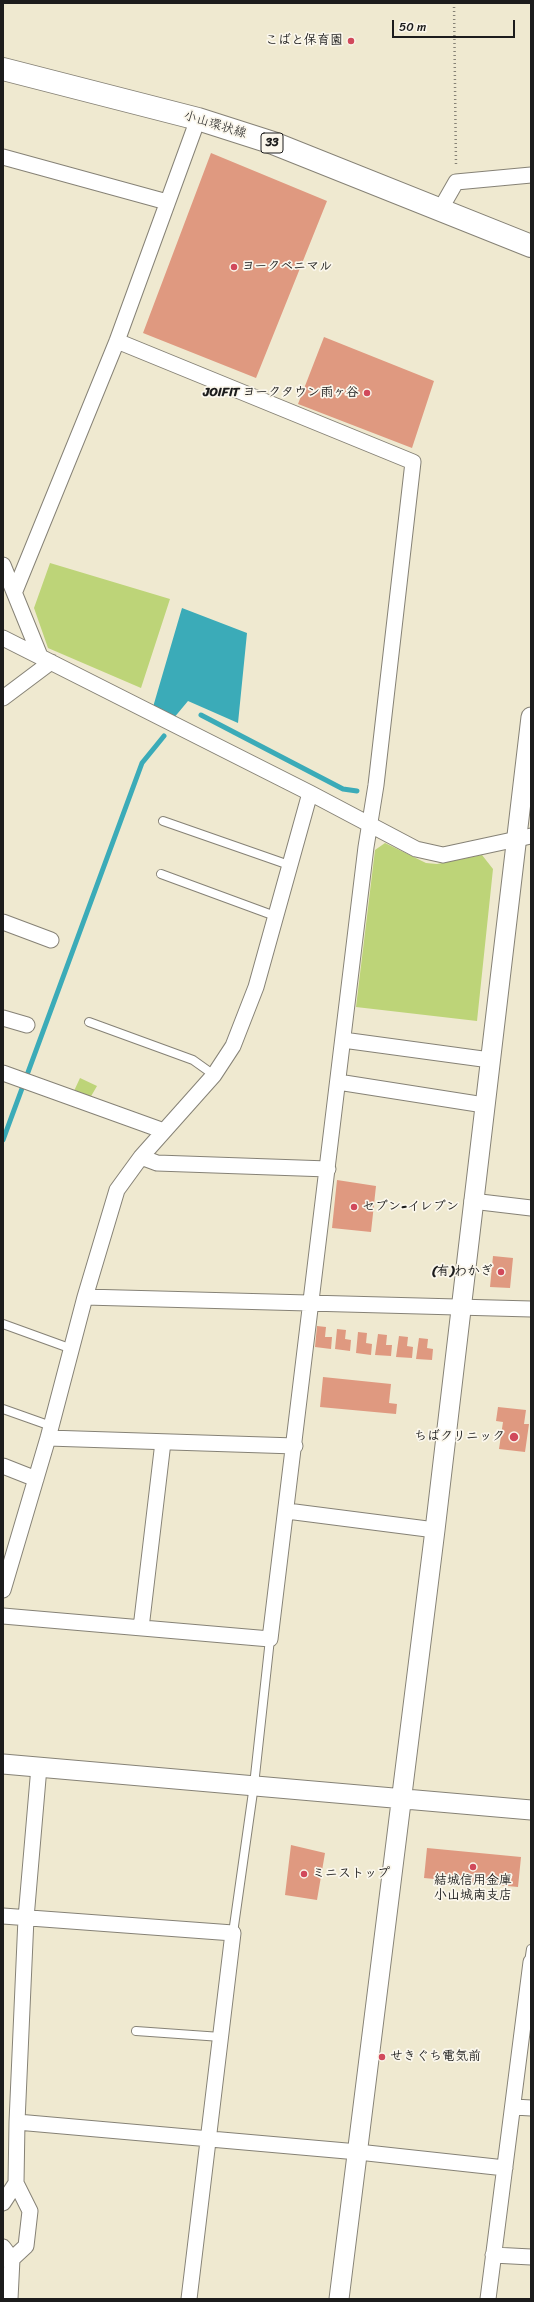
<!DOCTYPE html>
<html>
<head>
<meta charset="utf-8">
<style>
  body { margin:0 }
  #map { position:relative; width:534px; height:2302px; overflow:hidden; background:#efe9d0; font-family:Sriracha,sans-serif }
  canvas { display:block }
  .frame { position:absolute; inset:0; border:4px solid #1c1c1c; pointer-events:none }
  .scale { position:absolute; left:392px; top:20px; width:123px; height:18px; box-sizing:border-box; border:2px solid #1c1c1c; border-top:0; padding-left:5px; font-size:12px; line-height:14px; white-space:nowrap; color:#1c1c1c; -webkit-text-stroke:3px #fbf7ec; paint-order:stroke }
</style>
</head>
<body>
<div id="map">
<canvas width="534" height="2302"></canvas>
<div class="frame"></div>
<div class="scale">50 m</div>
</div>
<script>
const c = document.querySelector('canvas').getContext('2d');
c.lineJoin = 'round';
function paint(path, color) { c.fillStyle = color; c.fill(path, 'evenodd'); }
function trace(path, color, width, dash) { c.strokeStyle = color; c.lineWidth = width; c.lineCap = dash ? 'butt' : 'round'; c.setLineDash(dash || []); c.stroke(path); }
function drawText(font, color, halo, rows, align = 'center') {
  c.font = font + ' Sriracha,"Klee One",sans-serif'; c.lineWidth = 3.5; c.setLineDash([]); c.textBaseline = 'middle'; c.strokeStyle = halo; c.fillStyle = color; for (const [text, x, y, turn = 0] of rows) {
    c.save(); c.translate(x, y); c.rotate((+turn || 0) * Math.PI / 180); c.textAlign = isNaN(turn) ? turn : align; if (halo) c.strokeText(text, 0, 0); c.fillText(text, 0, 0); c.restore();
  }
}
paint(new Path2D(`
  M50,563L170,599L141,688L48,648L34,608Z
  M385,843L426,863L437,864L482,855L493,869L477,1021L356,1007L375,850Z
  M80,1078L97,1086L90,1098L74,1091Z`), '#bdd478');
paint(new Path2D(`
  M182,608L247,633L238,723L188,701L173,719L153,707Z`), '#3babb8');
trace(new Path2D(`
  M201,715L343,789L357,791
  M3,1140L142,763L164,736`), '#3babb8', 5);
paint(new Path2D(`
  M211,153L327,201L256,378L143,333Z
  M324,337L434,381L412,448L298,404Z
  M337,1180L376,1186L371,1232L332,1228Z
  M493,1256L513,1258L510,1288L490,1287Z
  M317,1326L326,1327L325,1337H332L331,1349L315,1347Z
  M337,1329L346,1330L345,1339L351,1340L350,1351L335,1349Z
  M358,1332L367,1333L366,1343L372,1344L371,1355L356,1353Z
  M378,1334L387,1335L386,1345H392L391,1356L375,1355Z
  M399,1336L408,1337L407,1346L413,1347L412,1358L396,1357Z
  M419,1338L428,1339L427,1348L433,1349L432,1360L416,1359Z
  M323,1377L391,1384L389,1403L397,1404L396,1414L320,1407Z
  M498,1407L526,1410L524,1424H529L525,1452L499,1449L503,1422L496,1421Z
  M291,1845L325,1853L317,1900L285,1895Z
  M427,1848L521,1857L518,1887L424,1878Z`), '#df9980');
const service = new Path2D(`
  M163,821L289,865
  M161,874L275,916
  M89,1022L193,1060L214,1075
  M3,1324L72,1349
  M3,1409L51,1426
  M233,1933L254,1785L270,1639
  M529,1962L531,1949
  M136,2031L221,2037`);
const minor = new Path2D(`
  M3,157L167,202
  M440,210L456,182L531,175
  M3,565L40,656
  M15,591L117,341L198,119
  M3,638L310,793L416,849L443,855L531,836
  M3,698L51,662
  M3,922L51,940
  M3,1018L27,1025
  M343,1040L490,1060
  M3,1073L164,1131
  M338,1082L484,1105
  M141,1157L157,1163L328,1169
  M472,1201L531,1208
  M85,1297L531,1309
  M48,1438L295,1446
  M3,1466L36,1479
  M287,1511L435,1530
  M3,1590L48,1438L85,1297L117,1190L141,1157L214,1075L233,1046L256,987L310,793
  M3,1616L270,1639L366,847L376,785L413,462L117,341
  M141,1628L163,1442
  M3,1916L233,1933L189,2299
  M514,2107L531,2108
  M17,2122L358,2152L505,2168
  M3,2203L16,2183
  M3,2247L12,2259L10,2299
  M493,2255L531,2257
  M3,2259H12L26,2246L30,2211L16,2183L17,2122L26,1918L39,1767
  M488,2299L531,1962`);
const tertiary = new Path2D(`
  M3,1764L531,1810
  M339,2299L435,1530L531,717`);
const primary = new Path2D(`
  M3,69L198,119L273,143L531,246`);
trace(service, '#868276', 10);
trace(minor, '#868276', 17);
trace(tertiary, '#868276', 21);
trace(primary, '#868276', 24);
trace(new Path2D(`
  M454,3L456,166`), '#868276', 2.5, [1, 3]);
trace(service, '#fff', 8);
trace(minor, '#fff', 15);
trace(tertiary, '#fff', 19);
trace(primary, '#fff', 22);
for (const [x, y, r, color] of [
  [351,41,4,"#d1495b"],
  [234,267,4,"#d1495b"],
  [367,393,4,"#d1495b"],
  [354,1207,4,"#d1495b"],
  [501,1272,4,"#d1495b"],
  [514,1437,5,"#d1495b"],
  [473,1867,4,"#d1495b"],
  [304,1874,4,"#d1495b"],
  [382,2057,4,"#d1495b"]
]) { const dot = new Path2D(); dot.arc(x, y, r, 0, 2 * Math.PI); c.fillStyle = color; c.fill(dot); trace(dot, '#fbf7ec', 1.5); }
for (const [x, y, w] of [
  [272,143,22]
]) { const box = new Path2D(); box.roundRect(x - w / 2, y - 10, w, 20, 3); c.fillStyle = '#fbf7ec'; c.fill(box); trace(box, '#1c1c1c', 1); }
drawText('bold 12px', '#1c1c1c', null, [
  ["33",272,143]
]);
drawText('bold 13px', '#1c1c1c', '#fbf7ec', [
  ["こばと保育園",343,41],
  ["ヨークベニマル",242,267,"left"],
  ["JOIFIT ヨークタウン雨ヶ谷",359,393],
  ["セブン-イレブン",362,1207,"left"],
  ["(有)わかぎ",493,1272],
  ["ちばクリニック",505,1437],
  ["ミニストップ",312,1874,"left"],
  ["結城信用金庫",473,1881,"center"],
  ["小山城南支店",473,1896,"center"],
  ["せきぐち電気前",390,2057,"left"]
], 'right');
drawText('13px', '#1c1c1c', '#fbf7ec', [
  ["小山環状線",215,125,17]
]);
</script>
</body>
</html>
